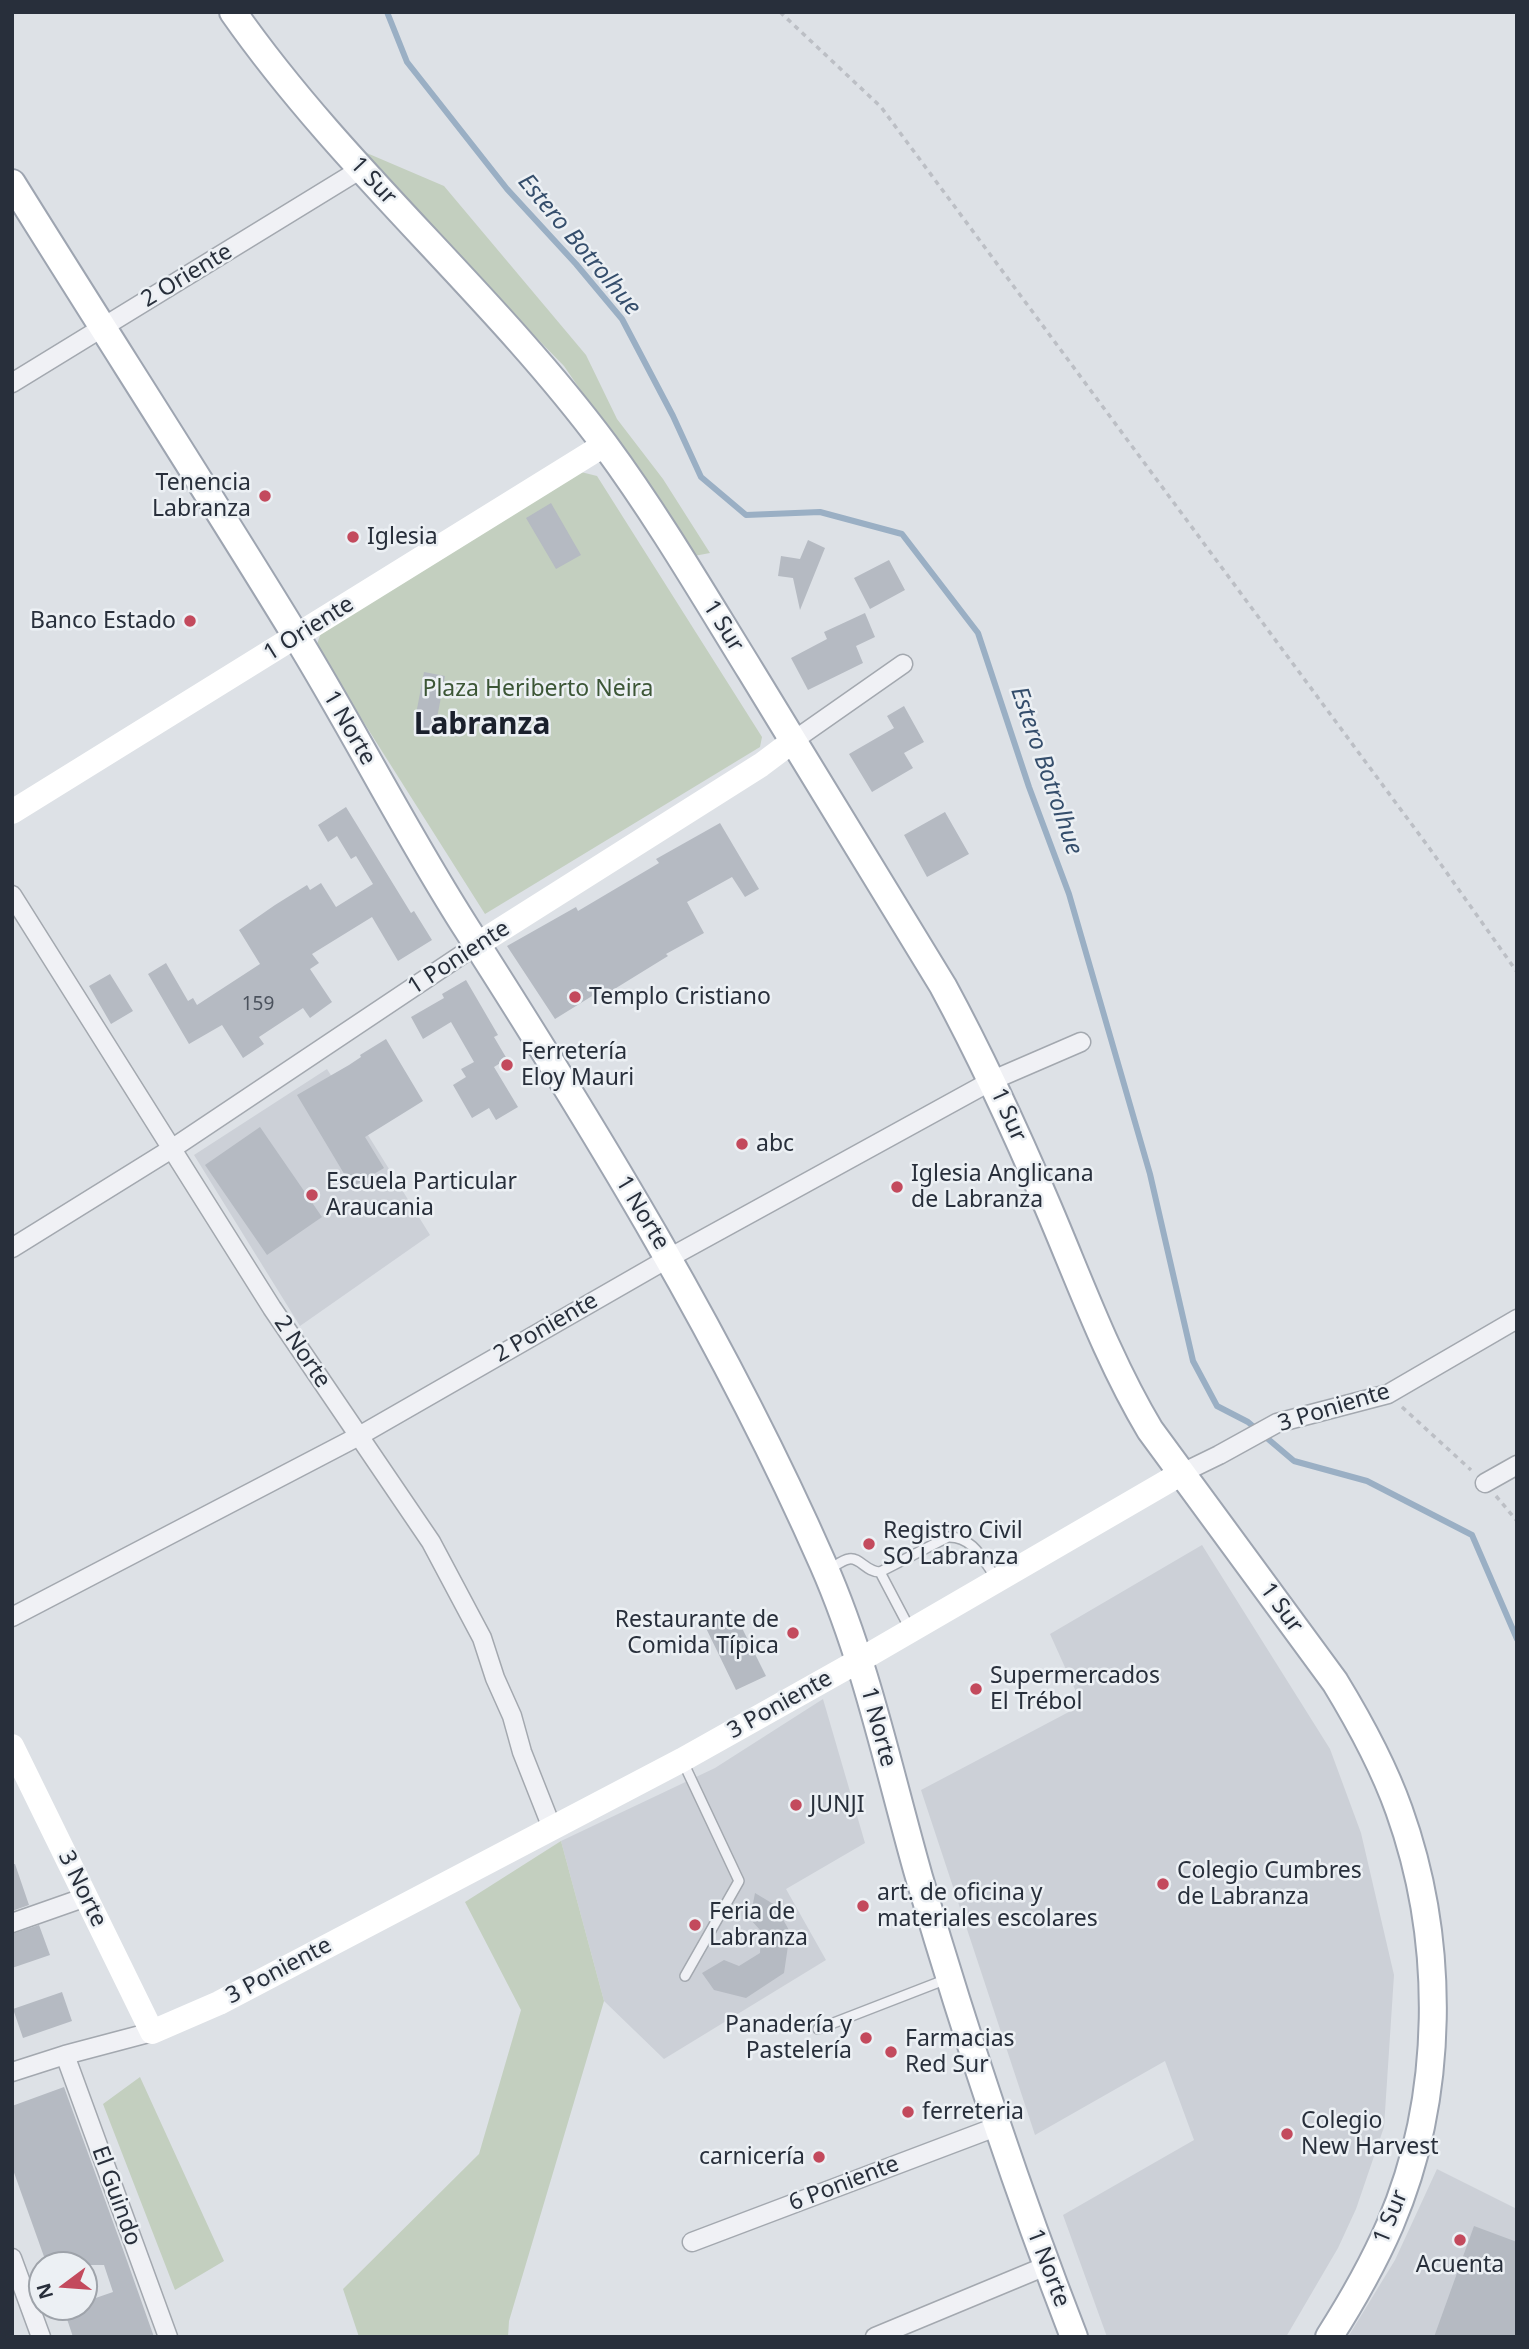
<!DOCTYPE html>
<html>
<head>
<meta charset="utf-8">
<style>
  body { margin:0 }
  #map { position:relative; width:1529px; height:2349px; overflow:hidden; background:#dde1e6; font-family:"Noto Sans",sans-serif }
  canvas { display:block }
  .frame { position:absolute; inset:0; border:14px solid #282f3b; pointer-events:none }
  .north { position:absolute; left:28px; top:2251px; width:70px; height:70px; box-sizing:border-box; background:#ecf0f4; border:2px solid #9ea3aa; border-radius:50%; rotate:254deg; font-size:19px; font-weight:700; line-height:28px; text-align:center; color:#282f3b }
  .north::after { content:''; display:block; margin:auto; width:24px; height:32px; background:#c34a5d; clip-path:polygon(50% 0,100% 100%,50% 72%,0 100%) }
</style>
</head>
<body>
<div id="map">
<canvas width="1529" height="2349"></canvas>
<div class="frame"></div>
<div class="north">N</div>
</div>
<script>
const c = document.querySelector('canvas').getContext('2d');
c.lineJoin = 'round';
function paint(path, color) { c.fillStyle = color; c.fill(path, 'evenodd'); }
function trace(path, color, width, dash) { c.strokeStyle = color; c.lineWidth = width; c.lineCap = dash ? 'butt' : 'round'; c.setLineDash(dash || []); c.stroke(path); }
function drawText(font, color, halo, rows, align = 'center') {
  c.font = font + ' "Noto Sans",sans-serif'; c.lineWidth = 5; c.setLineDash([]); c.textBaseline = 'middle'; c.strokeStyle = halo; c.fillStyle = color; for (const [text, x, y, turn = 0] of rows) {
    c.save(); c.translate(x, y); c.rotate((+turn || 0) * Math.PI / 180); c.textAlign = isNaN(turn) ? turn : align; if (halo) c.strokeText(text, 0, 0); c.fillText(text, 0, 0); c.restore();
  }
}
paint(new Path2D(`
  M327,1069L430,1235L300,1326L194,1155Z
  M1202,1545L1330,1749L1361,1833L1394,1975L1384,2127L1356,2209L1338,2248L1286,2337H1107L1063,2215L1194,2140L1165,2061L1035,2135L921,1790L1082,1705L1050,1634Z
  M823,1699L865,1843L786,1889L826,1960L664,2059L604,2001L561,1841L715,1768Z
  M1437,2169L1517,2209V2337H1348L1395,2260Z`), '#ccd0d7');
paint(new Path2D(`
  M348,145L444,186L586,355L617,419L663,479L710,553L694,556L564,366Z
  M581,472L597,476L762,737L760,747L485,914L316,647L322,630Z
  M561,1841L604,2001L509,2321L508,2337H359L343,2289L479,2154L521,2010L465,1902Z
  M140,2077L224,2261L175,2290L103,2104Z`), '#c3cfbf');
trace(new Path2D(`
  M387,12L407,62L507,189L576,264L622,319L673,416L701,477L746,515L820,512L902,534L978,633L1029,787L1069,894L1150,1174L1193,1361L1217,1406L1248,1422L1294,1461L1367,1481L1472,1535L1517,1639`), '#9aafc4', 6);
paint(new Path2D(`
  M551,503L581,555L556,569L526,518Z
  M808,540L825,548L800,610L793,578L778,576L781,556L800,559Z
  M889,560L905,590L870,609L854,578Z
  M865,613L875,637L856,646L863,663L808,690L791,658L827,639L824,632Z
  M424,672L445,676L434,734L413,730Z
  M904,706L924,742L904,753L913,768L872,792L849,754L894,728L887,716Z
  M346,807L411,913L414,911L432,940L398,961L372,917L312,954L319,963L310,969L332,1002L310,1018L303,1008L259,1037L264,1044L243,1058L222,1025L189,1044L148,974L166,963L188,1001L193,998L197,1005L260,964L239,930L275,905L307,885L310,890L321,883L336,907L373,884L356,856L351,859L337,836L328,842L318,825Z
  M945,812L969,854L927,877L904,835Z
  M720,823L759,889L745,897L732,877L687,902L704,933L666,954L668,956L608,993L605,988L555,1019L507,946L576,907L578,911L659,863L656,859Z
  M110,974L133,1011L111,1024L89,986Z
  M466,980L498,1035L494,1037L507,1059L494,1067L518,1107L496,1120L489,1108L472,1118L453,1085L466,1077L461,1069L474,1062L451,1022L423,1039L411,1017L444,998L442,994Z
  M386,1039L423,1101L365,1137L384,1168L352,1187L297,1095L349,1065L361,1057L360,1055Z
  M260,1127L322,1217L267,1255L205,1165Z
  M733,1610L766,1676L736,1690L704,1624Z
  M12,1864H15L29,1905L12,1911Z
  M755,1893L775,1905L790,1932L784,1973L746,1998L714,1990L702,1973L724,1960L739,1966L760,1953L761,1931L750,1919Z
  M39,1925L50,1955L12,1968V1934Z
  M62,1992L72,2021L23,2038L13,2009Z
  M64,2087L125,2255L154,2337H73L64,2310L84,2307V2302L113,2292L104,2265H47L12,2167V2106Z
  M1474,2226L1517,2242V2337H1434Z`), '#b5bac2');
const lane = new Path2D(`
  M828,1570C834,1567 842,1560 849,1559C860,1557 866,1572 880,1572L948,1537C973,1536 983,1560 996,1578
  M880,1572L910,1629
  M683,1762L739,1881L685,1976
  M818,2029L947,1979`);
const street = new Path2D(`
  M12,383L361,169
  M793,741L903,664
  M12,895L272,1308L431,1542L482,1638L495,1678L512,1716L522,1752L552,1828
  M12,1248L173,1148L478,944
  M1182,1473L1219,1455L1277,1423L1388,1394L1517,1319
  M1485,1483L1517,1465
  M12,1617L359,1436L669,1258L993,1080L1081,1042
  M12,1923L86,1897
  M65,2055L168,2337
  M12,2072L65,2055L152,2032
  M692,2242L996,2127
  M12,2258L41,2337
  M875,2337L1046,2266`);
const primary = new Path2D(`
  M233,12C343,169 491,292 605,445C658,517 703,594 750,670C814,775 879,880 943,986C982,1058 1016,1132 1048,1207C1080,1282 1108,1360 1150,1430L1335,1682C1360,1723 1383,1765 1399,1810C1446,1941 1445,2097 1390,2225C1373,2264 1352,2301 1329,2337
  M12,183C106,334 203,484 296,636C355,732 406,834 467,929C598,1134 725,1341 823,1564C867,1664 889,1772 919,1877C965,2033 1015,2185 1074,2337`);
trace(lane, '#a3a8af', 12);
trace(street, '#a3a8af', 21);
trace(primary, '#9ea5b1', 30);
trace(new Path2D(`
  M780,12L881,107L1430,849L1517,972
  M1402,1407L1471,1470
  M1496,1496L1517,1521`), '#bcbfc5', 3.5, [5, 5]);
trace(lane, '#f0f1f5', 9);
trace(street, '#f0f1f5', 18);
trace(new Path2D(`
  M12,812L604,445
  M478,944L761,765L793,741
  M12,1746L152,2032L219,2003L682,1760L860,1660L1182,1473`), '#fff', 24);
trace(primary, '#fff', 26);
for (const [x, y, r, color] of [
  [265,496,7,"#c34a5d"],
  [353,537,7,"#c34a5d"],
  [190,621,7,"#c34a5d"],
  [575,997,7,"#c34a5d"],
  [507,1065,7,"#c34a5d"],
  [742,1144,7,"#c34a5d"],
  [897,1187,7,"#c34a5d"],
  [312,1195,7,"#c34a5d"],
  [869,1544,7,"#c34a5d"],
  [793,1633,7,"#c34a5d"],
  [976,1689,7,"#c34a5d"],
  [796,1805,7,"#c34a5d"],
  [1163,1884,7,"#c34a5d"],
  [863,1906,7,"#c34a5d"],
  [695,1925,7,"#c34a5d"],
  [866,2038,7,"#c34a5d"],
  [891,2052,7,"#c34a5d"],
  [908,2112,7,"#c34a5d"],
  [1287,2134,7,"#c34a5d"],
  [819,2157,7,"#c34a5d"],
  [1460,2240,7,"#c34a5d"]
]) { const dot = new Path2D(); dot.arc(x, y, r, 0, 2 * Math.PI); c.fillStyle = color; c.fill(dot); trace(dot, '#ecf0f4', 2.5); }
drawText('19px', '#4b525d', null, [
  ["159",258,1005]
]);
drawText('23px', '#282f3b', '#ecf0f4', [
  ["1 Sur",373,181,47],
  ["2 Oriente",187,276,-31],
  ["1 Sur",723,626,58],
  ["1 Oriente",309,629,-32],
  ["1 Norte",349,728,60],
  ["1 Poniente",459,958,-33],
  ["1 Sur",1008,1115,66],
  ["1 Norte",642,1213,59],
  ["2 Poniente",546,1328,-30],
  ["2 Norte",302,1352,56],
  ["3 Poniente",1334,1408,-17],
  ["1 Sur",1281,1608,54],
  ["3 Poniente",780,1705,-29],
  ["1 Norte",878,1727,75],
  ["3 Norte",82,1889,64],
  ["3 Poniente",279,1971,-28],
  ["6 Poniente",844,2184,-21],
  ["El Guindo",116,2196,70],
  ["1 Sur",1391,2217,-68],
  ["1 Norte",1048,2268,69]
]);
drawText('23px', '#282f3b', '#ecf0f4', [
  ["Tenencia",251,483,"right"],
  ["Labranza",251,509,"right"],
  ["Iglesia",367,537],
  ["Banco Estado",176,621,"right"],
  ["Templo Cristiano",589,997],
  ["Ferretería",521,1052],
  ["Eloy Mauri",521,1078],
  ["abc",756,1144],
  ["Iglesia Anglicana",911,1174],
  ["de Labranza",911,1200],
  ["Escuela Particular",326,1182],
  ["Araucania",326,1208],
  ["Registro Civil",883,1531],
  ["SO Labranza",883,1557],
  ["Restaurante de",779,1620,"right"],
  ["Comida Típica",779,1646,"right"],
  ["Supermercados",990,1676],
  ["El Trébol",990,1702],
  ["JUNJI",810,1805],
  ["Colegio Cumbres",1177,1871],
  ["de Labranza",1177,1897],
  ["art. de oficina y",877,1893],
  ["materiales escolares",877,1919],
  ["Feria de",709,1912],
  ["Labranza",709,1938],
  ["Panadería y",852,2025,"right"],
  ["Pastelería",852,2051,"right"],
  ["Farmacias",905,2039],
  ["Red Sur",905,2065],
  ["ferreteria",922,2112],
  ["Colegio",1301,2121],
  ["New Harvest",1301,2147],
  ["carnicería",805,2157,"right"],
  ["Acuenta",1460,2265,"center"]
], 'left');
drawText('23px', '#3c5636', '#ecf0f4', [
  ["Plaza Heriberto Neira",538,689]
]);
drawText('italic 24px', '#354e6c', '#ecf0f4', [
  ["Estero Botrolhue",579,245,50],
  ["Estero Botrolhue",1046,771,71]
]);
drawText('bold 30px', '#1a202c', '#ecf0f4', [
  ["Labranza",482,725]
]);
</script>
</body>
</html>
